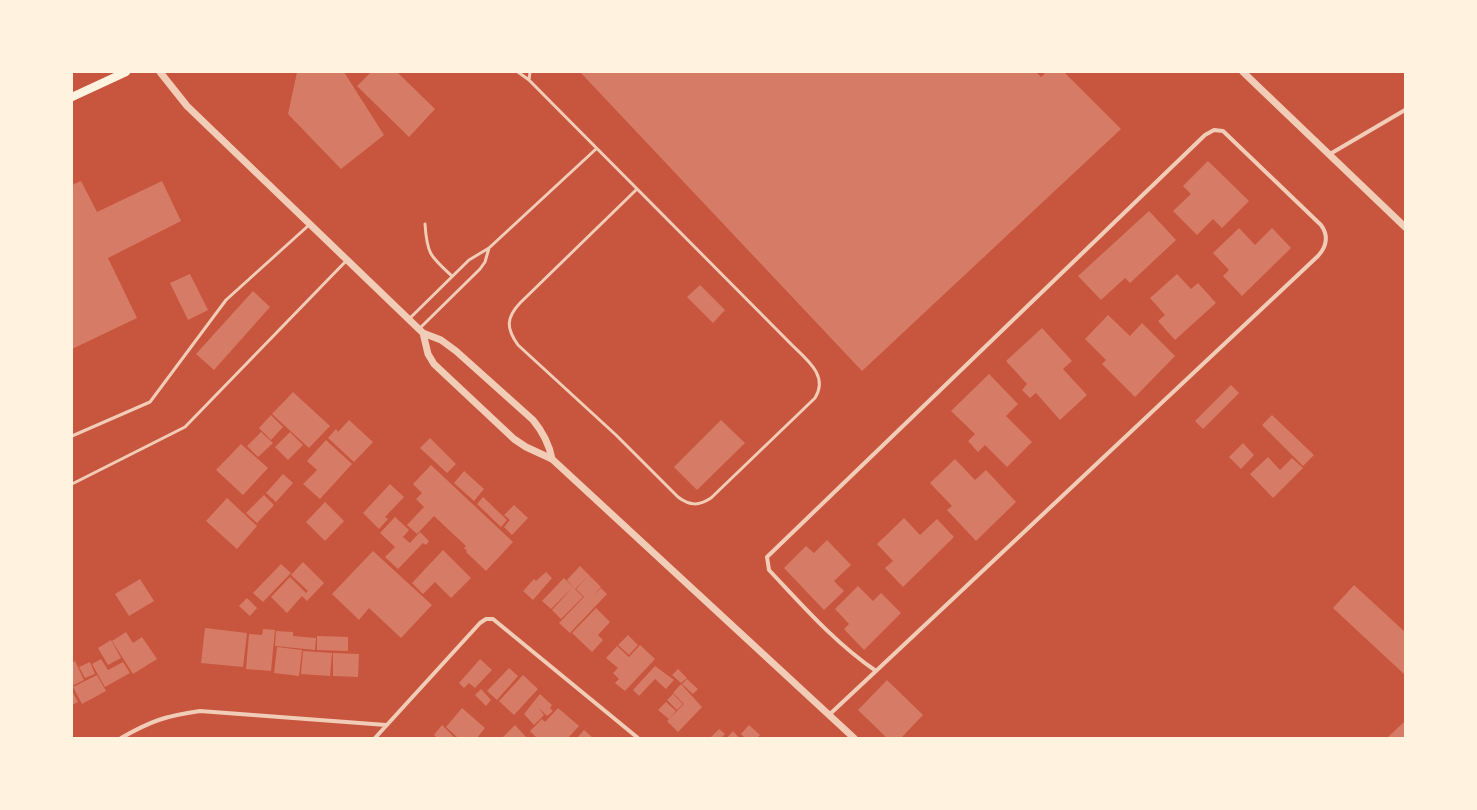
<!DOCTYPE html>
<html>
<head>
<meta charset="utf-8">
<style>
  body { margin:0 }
  #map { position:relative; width:1477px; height:810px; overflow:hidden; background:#c8553d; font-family:Montserrat,sans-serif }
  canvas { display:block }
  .frame { position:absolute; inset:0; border:73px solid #fff3e0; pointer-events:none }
</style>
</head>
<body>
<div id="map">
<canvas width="1477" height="810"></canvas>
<div class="frame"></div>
</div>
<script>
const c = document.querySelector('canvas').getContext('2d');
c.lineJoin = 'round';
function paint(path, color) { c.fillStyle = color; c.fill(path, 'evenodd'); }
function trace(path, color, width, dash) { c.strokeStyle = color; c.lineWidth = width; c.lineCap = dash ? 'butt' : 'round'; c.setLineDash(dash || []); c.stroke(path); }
paint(new Path2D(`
  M297,72H344L384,135L341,169L288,114Z
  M371,72H397L435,109L409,137L357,86Z
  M580,72H1036L1041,77L1046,72H1064L1121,129L862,371Z
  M1208,161L1249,201L1222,228L1213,219L1197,235L1173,211L1191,194L1183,186Z
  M81,181L97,212L162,181L181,221L108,258L137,318L72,349V185Z
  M1149,211L1176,240L1130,283L1125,278L1101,300L1078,276Z
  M1239,228L1255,245L1272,228L1291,248L1242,296L1223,276L1229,270L1213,253Z
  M190,274L208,310L188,320L170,283Z
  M1177,274L1191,289L1198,283L1216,303L1175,340L1158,321L1165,315L1150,298Z
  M700,285L725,310L713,323L687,297Z
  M253,291L270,307L214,370L196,354Z
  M1108,315L1130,336L1142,323L1175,356L1135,397L1102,364L1106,360L1085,339Z
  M1042,328L1072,361L1063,369L1087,395L1060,420L1036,393L1030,398L1022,390L1027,384L1006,361Z
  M989,374L1018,404L1006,416L1032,442L1007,467L985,445L978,452L968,441L975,434L951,411Z
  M1231,385L1239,393L1203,429L1195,421Z
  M293,392L330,426L309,448L272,414Z
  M271,415L283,427L271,440L259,428Z
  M1272,415L1314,455L1303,466L1262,425Z
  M349,420L373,442L354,462L328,438L336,429L338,432Z
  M721,420L745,443L697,490L674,467Z
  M261,432L273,443L258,457L247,446Z
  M290,432L303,445L288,460L275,447Z
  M430,438L456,464L447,473L420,448Z
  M326,440L352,464L320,499L303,484L317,470L307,461Z
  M1243,443L1254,455L1241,469L1229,457Z
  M241,444L268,468L243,495L216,470Z
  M1268,457L1280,470L1292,458L1303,468L1273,498L1250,474Z
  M955,459L975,480L986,470L1016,502L976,541L947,510L952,506L930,483Z
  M431,465L513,542L486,571L466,552L467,551L464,548L466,546L434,516L417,534L407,525L424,507L416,499L422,493L413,484Z
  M464,471L484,489L474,501L454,483Z
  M283,474L293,483L276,502L266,493Z
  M390,484L404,497L385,517L388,519L379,529L363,513Z
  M264,495L274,505L257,523L246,513Z
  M483,497L507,520L501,527L477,504Z
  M227,498L257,526L237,549L206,521Z
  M325,502L344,521L325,541L306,522Z
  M514,505L528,518L512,535L504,527L510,520L504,515Z
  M395,517L409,530L403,537L410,543L420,532L429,541L426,545L423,543L398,569L385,557L395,547L380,533Z
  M904,518L920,535L937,519L954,537L903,587L885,568L893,561L877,544Z
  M827,540L851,565L834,581L844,591L824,610L784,568L806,546L814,553Z
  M443,550L471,578L451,598L435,582L423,594L412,583Z
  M373,551L432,605L401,638L369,608L359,620L332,594Z
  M303,562L324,583L307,601L302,596L287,613L271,597L290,577L306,593L308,591L291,575Z
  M281,564L291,573L263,602L253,593Z
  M580,566L589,575L575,589L567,580Z
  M546,572L552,578L533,600L523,591L534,579L536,581Z
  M589,575L601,587L593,596L601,588L607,594L570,633L559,623L584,597L576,589Z
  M564,578L573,587L551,609L542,601Z
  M140,579L154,601L129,616L115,594Z
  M1354,585L1405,632V675L1333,608Z
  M858,586L873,601L881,593L901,613L864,650L844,629L849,624L835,609Z
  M573,587L583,597L561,619L552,610Z
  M247,598L257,608L250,616L239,606Z
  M596,608L610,622L598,635L603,640L592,652L572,633Z
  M205,628L247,633L243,667L201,663Z
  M263,629L275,630L271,671L246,669L249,634L262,635Z
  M276,631L293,632V636L316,638L315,650L275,646Z
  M126,632L133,643L142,637L157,659L133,674L112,641Z
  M628,635L638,645L629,655L618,645Z
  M317,636L348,637V651L317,650Z
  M111,640L121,658L108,665L98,648Z
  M640,645L655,659L625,691L615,683L619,679L613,673L618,668L606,658L617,646L629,657Z
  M277,647L302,650L299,676L274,673Z
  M303,651L332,653L330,676L301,674Z
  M333,653L359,654L358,677L333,676Z
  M101,659L108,670L123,662L130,673L105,687L92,664Z
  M480,659L492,670L475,688L469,683L464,688L459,683Z
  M75,661L84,680L72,686V663Z
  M90,662L95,674L85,678L79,667Z
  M655,666L674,680L666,689L655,679L639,696L633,690Z
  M509,668L518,676L497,700L487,691Z
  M678,669L687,678L681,683L672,675Z
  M97,675L106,691L82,704L73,687Z
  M523,675L538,689L514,715L499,701Z
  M687,679L698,689L693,694L682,684Z
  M887,680L923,715L901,738H887L858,710Z
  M681,684L702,707L678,732L667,721L684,704L673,693Z
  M481,689L491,700L486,706L475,695Z
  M72,691L78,702L72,705Z
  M540,694L552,705L550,708L553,711L547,716L538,707L544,715L534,725L524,714Z
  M673,694L683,704L677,710L667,700Z
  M666,702L676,711L669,719L658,710Z
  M462,708L485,728L477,738H458L446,727Z
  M558,708L579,726L568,738H537L530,731L542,719L545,722Z
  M1405,721V738H1387Z
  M442,725L455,738H437L434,735Z
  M515,725L527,738H502Z
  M749,725L760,735L757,738H745L741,734Z
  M719,729L725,734L721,738H710Z
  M584,730L593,738H577Z
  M733,731L739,738H727Z`), '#d67c66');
trace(new Path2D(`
  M518,72L529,80L788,341C803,357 830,374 815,398L711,498C699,506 690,506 678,497L616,435L518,345C506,328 506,318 520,303L636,190
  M529,80L530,72
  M425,224C427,254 430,256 452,276
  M409,319L469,260L489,248L596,149
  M420,328L480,269L485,262L489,248
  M72,436L150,402L226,300L309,225
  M72,484L185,427L347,260`), '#f1ccb7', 3);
trace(new Path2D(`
  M1330,154L1405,110
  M830,714L876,671L1318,256C1327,246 1329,236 1321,225L1223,131L1214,130L1205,135L767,557L769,570C803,606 835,643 876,671
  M121,738C151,721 165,716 200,711L386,725
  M375,738L480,623L486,619H493L638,738`), '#f1ccb7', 4);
trace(new Path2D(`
  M160,72L187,106L423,333L441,340L456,351L533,420C543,432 549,443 552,459
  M1243,72L1405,227
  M423,333L428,354L434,364L514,439L526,447L552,459L854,738`), '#f1ccb7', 7);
trace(new Path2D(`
  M72,97L126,72`), '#fff3e0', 8);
</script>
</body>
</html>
